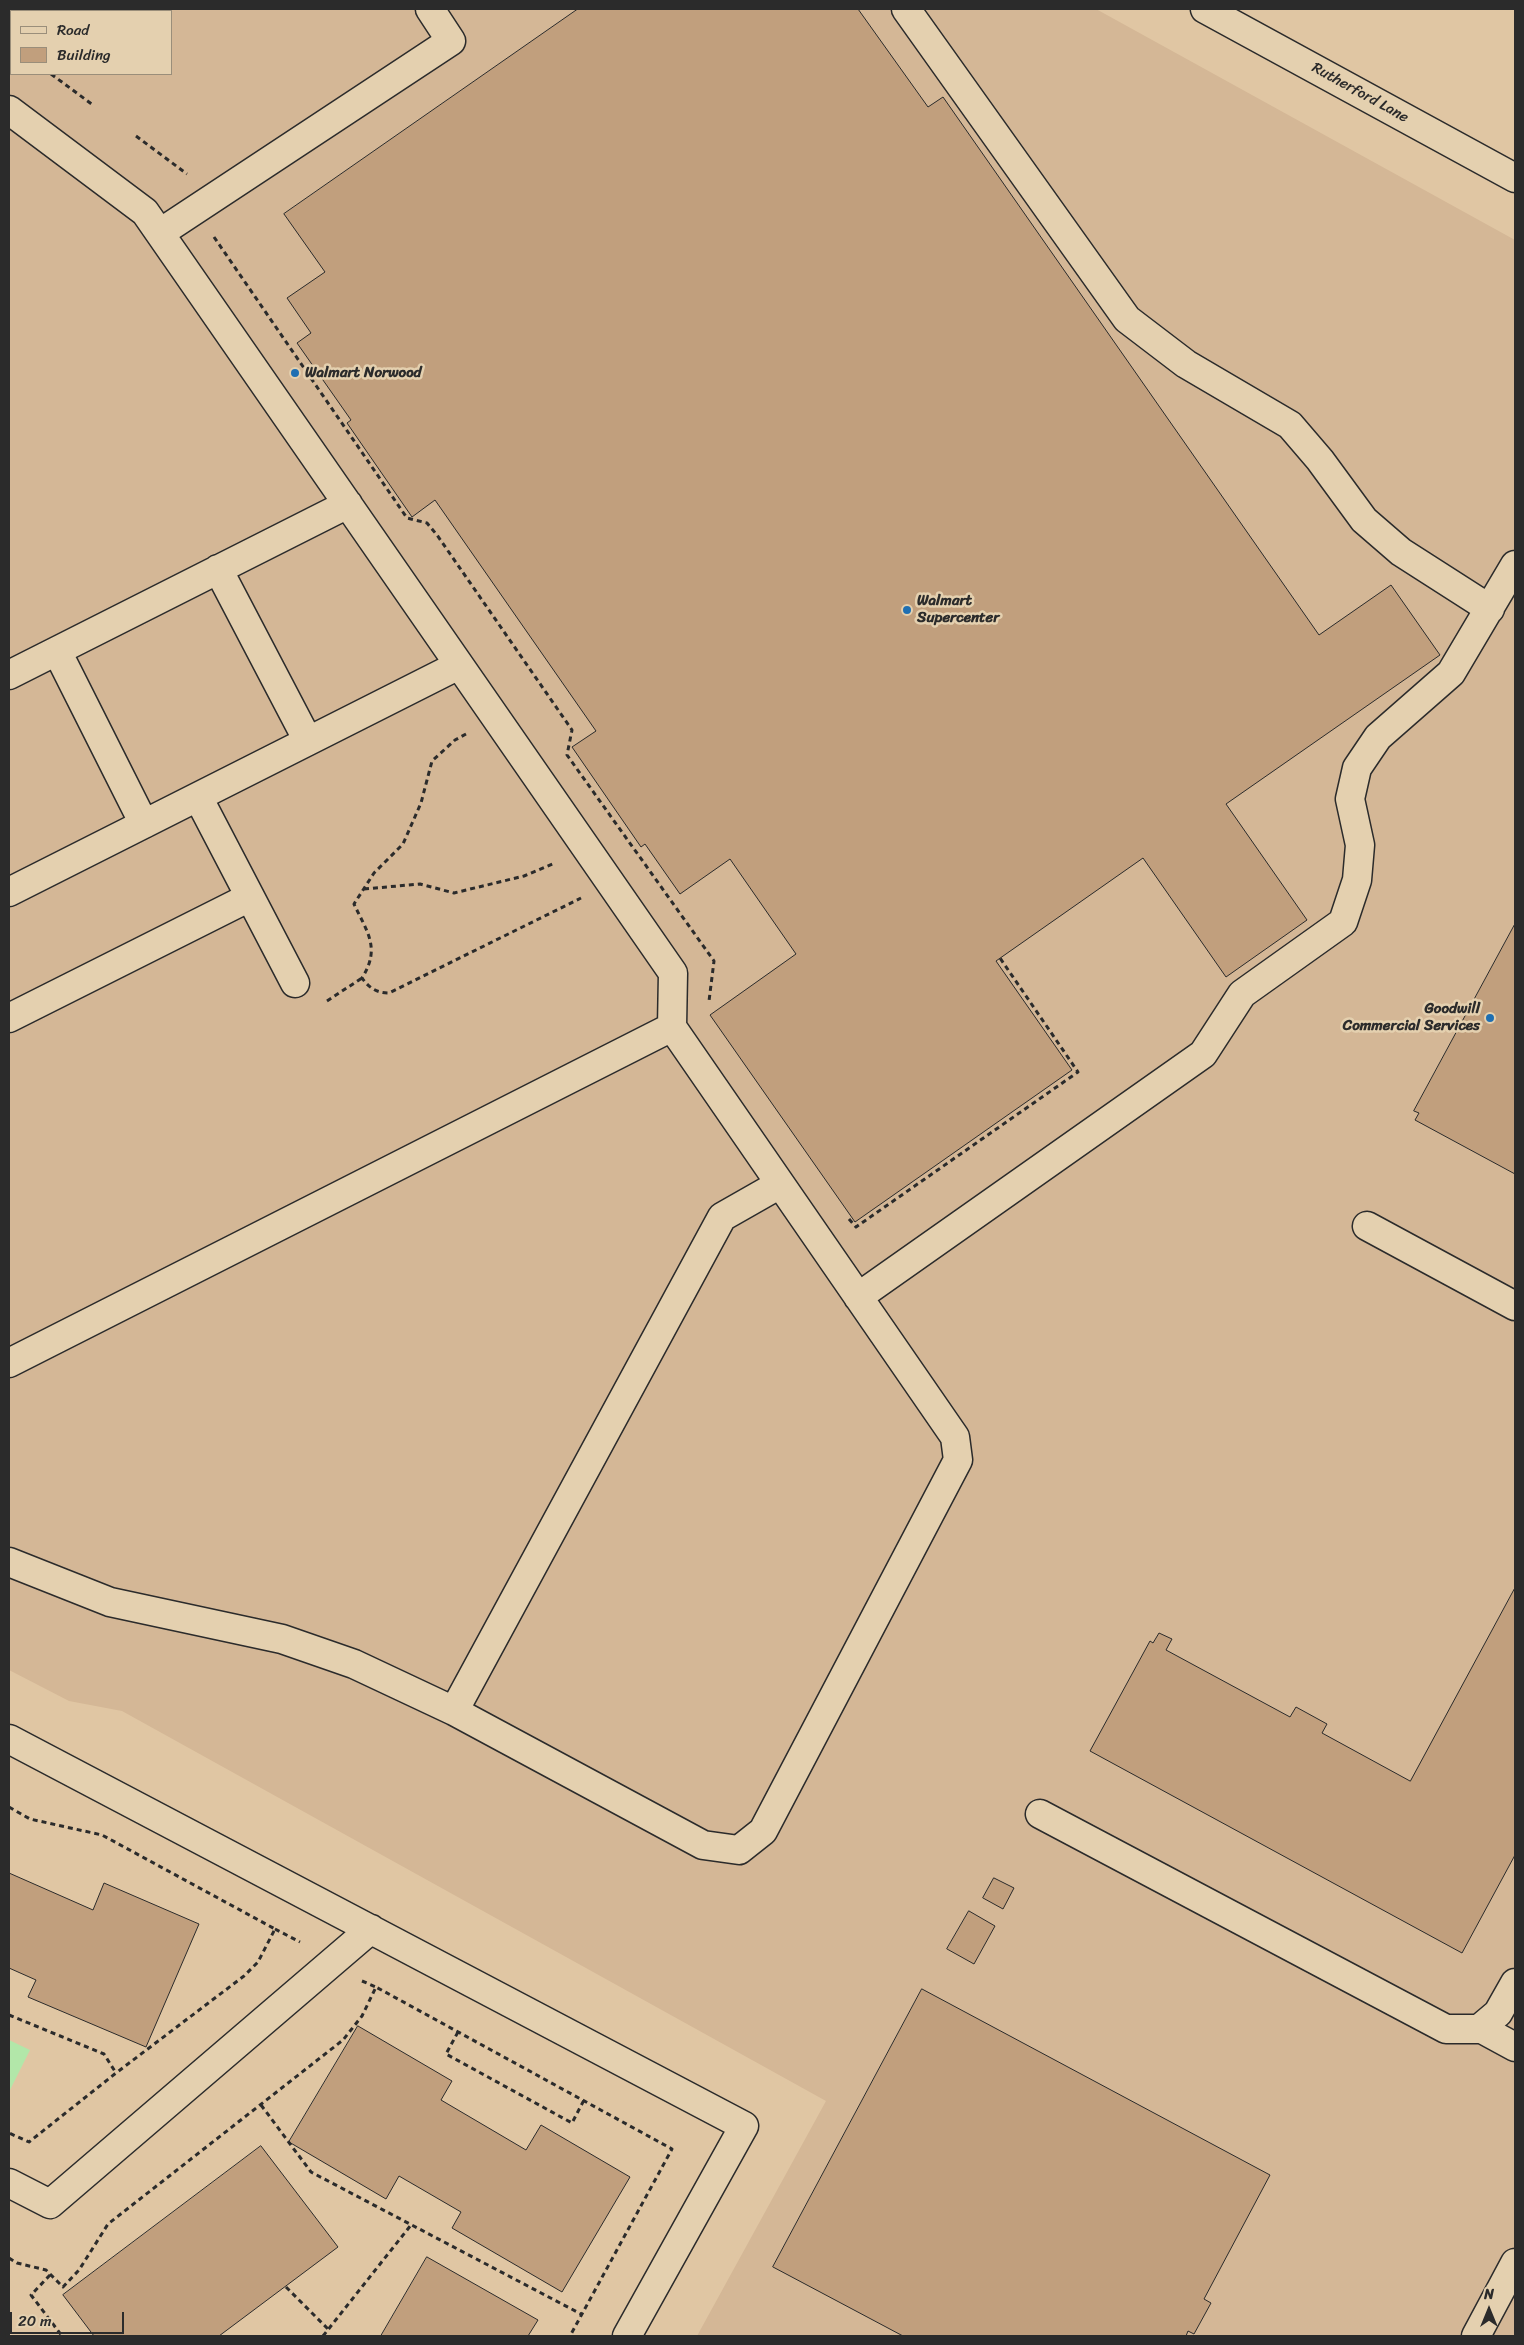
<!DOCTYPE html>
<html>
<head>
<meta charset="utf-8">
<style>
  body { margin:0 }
  #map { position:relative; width:1524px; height:2345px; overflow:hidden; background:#e0c6a3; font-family:Sriracha,sans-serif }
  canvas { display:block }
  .frame { position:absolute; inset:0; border:10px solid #2b2b2b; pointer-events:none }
  .legend { position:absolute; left:10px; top:10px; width:162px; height:65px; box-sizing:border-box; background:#e4d0af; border:1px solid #9a8e7a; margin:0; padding:6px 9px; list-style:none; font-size:15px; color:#2b2b2b }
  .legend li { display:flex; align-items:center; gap:10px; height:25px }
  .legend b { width:25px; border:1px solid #9a8e7a }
  .north { position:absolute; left:1464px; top:2285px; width:50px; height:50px; -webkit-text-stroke:4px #e4d0af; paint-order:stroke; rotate:0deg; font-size:14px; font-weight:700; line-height:20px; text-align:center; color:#2b2b2b }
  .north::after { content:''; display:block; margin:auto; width:18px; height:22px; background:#2b2b2b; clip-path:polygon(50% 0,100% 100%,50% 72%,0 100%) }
  .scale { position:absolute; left:10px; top:2312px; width:114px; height:22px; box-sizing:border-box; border:2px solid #2b2b2b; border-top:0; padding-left:6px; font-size:15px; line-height:18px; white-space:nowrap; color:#2b2b2b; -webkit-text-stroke:4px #e4d0af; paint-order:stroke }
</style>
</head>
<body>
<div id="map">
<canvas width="1524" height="2345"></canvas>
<div class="frame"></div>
<ul class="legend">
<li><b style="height:6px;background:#e4d0af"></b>Road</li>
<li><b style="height:14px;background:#c19f7d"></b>Building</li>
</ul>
<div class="north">N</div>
<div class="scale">20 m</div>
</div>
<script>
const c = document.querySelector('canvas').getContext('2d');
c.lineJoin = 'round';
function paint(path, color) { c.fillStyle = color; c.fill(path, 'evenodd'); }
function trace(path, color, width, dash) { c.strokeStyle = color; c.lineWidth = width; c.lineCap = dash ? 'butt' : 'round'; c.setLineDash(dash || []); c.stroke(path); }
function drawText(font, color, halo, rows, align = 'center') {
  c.font = font + ' Sriracha,sans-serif'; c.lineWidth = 5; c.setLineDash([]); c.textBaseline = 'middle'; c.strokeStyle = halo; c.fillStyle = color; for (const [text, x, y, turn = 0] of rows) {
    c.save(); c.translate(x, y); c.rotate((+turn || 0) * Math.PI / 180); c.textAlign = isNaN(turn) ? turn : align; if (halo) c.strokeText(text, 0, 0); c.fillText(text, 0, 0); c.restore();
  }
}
paint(new Path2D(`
  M9,9H1096L1515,240V2336H697L826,2101L122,1711L69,1701L9,1670ZM11,11H171V74H11Z`), '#d4b796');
paint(new Path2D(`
  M9,2040L30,2050L9,2092Z`), '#b2e7a9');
const building = new Path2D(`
  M578,9H858L928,107L943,97L1319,635L1391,585L1440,655L1226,804L1307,920L1226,977L1143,858L996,961L1072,1070L855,1222L710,1015L796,954L730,859L680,894L645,844L641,847L572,747L596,731L435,500L412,517L347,423L351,420L297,343L311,333L287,298L325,272L284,214Z
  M1515,924V1174L1415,1120L1419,1113L1414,1111Z
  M1515,1588V1855L1462,1953L1090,1751L1150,1641L1153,1643L1159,1633L1172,1639L1166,1650L1290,1717L1296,1707L1327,1724L1322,1733L1410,1781Z
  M9,1873L93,1910L104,1883L199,1924L146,2047L28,1997L36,1980L9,1968Z
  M994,1878L1014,1888L1003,1909L983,1898Z
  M969,1911L995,1926L974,1964L947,1949Z
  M922,1989L1270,2175L1204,2299L1211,2303L1194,2334L1188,2331L1186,2336H903L773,2267Z
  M358,2026L452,2081L441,2100L526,2150L541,2125L630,2177L562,2292L452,2228L461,2212L399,2176L386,2199L289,2142Z
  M261,2146L338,2247L219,2336H94L63,2295Z
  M427,2257L538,2320L528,2336H381Z`);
paint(building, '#c19f7d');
trace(building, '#2b2b2b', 1);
const minor = new Path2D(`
  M906,9L1127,319L1186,364L1290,425L1320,460L1364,520L1401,552L1490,609
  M1205,9L1515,178
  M9,110L145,212L673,973L672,1027L955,1437L958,1460L763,1831L739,1850L703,1845L454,1711L354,1664L282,1639L110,1602L9,1562
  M160,233L451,41L430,9
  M218,569L308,741
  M57,651L144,824
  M9,675L348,504
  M198,797L295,983
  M9,892L459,665
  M9,1018L250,897
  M1367,1226L1515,1306
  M858,1297L1203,1054L1242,994L1343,922L1357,880L1360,845L1350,799L1357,768L1378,737L1451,673L1515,565
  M9,1363L672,1027
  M454,1711L722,1217L780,1184
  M9,1739L744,2126L627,2336
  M1040,1814L1446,2029H1479L1498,2013L1515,1983
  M1480,2028L1515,2047
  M9,2183L50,2204L371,1929
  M1476,2336L1515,2263`);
trace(minor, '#2b2b2b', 31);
trace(new Path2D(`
  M51,74L93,105
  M136,136L187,174
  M214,237L407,518L427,523L437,535L572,730L567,755L714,961L709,1001
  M466,734L455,740L432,761L421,803L403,844L374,873L354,904C367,932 381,948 362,978C369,988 377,993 389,993L581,898
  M364,889L420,884L454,893L524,876L555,863
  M327,1001L362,978
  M849,1219L856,1227L1078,1072L1000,958
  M9,1807L30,1819L102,1835L275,1929L258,1962L244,1976L116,2073
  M275,1929L300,1942
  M362,1981L376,1987
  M9,2015L104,2054L116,2073L29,2142L9,2133
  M458,2032L446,2054L572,2123L584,2100
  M261,2105L311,2172L581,2314
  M9,2258L17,2263L46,2270L63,2287L79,2270L108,2224L343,2040L362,2016L376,1987L672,2149L570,2336
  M50,2275L31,2295L62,2336
  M286,2287L328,2329
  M323,2336L411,2225`), '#2b2b2b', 3, [5, 4]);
trace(minor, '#e4d0af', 28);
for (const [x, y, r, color] of [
  [295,373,5,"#1f6fb2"],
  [907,610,5,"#1f6fb2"],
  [1490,1018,5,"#1f6fb2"]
]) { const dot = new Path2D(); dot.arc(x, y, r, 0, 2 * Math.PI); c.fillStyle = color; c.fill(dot); trace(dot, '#e4d0af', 2); }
drawText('15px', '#2b2b2b', '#e4d0af', [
  ["Rutherford Lane",1360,93,29]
]);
drawText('bold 15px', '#2b2b2b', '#e4d0af', [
  ["Walmart Norwood",305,373],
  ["Walmart",917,601],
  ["Supercenter",917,618],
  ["Goodwill",1480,1009,"right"],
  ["Commercial Services",1480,1026,"right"]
], 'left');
</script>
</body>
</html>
